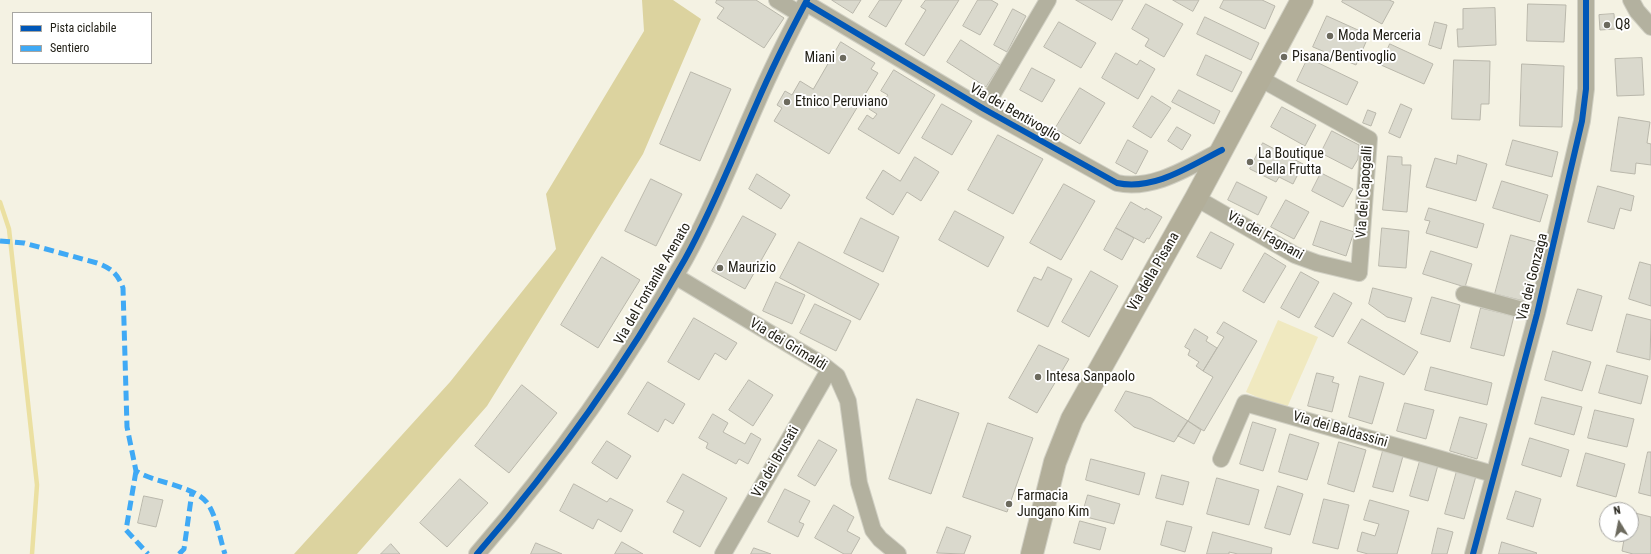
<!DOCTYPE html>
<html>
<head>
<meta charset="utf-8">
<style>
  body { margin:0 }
  #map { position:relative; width:1651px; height:554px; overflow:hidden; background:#f4f2e3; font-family:"Roboto Condensed",sans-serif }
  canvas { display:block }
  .legend { position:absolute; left:12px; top:12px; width:140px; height:52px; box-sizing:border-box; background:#fff; border:1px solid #a7a6a2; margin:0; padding:5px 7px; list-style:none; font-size:12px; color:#222017 }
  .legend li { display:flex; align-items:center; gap:8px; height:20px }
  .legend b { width:20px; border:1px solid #a7a6a2 }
  .north { position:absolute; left:1599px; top:502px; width:40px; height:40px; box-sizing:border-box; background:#fff; border:1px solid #a7a6a2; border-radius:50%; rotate:350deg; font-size:11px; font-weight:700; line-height:16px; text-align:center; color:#222017 }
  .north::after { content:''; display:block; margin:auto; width:14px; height:18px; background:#6c6a5e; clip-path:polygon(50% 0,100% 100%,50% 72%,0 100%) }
</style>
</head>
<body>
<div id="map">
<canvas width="1651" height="554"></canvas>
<ul class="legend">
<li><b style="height:5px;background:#0057b8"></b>Pista ciclabile</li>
<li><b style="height:5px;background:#3fa9f5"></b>Sentiero</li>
</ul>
<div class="north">N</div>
</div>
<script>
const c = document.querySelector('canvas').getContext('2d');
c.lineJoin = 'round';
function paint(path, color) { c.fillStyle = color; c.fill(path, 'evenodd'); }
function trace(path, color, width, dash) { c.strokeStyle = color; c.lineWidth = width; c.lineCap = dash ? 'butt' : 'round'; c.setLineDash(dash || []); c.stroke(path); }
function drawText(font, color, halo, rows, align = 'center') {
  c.font = font + ' "Roboto Condensed",sans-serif'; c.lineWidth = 4; c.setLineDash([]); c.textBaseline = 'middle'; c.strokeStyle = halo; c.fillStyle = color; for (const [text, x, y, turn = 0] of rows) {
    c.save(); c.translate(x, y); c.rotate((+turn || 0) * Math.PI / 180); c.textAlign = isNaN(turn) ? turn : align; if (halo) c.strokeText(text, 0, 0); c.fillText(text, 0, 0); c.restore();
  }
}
paint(new Path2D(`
  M1278,320L1318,337L1286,410L1246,392Z`), '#f0e9c0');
paint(new Path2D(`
  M642,0H673L701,19L643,154L487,406L357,554H294L450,382L556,249L546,194L644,31Z`), '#dcd39f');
trace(new Path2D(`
  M0,202L9,229L37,485L32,554`), '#ebe0a1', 4.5);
const building = new Path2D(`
  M717,0H756L784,18L764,48L717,18L724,8L716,3Z
  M832,0H861L853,13Z
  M880,0H902L886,27L869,17Z
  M926,0H959L924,56L905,44L926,10L921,7Z
  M978,0H991L998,4L980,35L963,26Z
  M1076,0H1123L1112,20Z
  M1173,0H1199L1193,11Z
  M1224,0H1262L1275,6L1265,29L1220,8Z
  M1343,0H1389L1394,2L1382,24L1342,2Z
  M1146,4L1183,24L1164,57L1145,46L1149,39L1132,29Z
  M1528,4L1566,5L1564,42L1527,41Z
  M1495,8L1496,45L1458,47L1457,29H1463V9Z
  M1013,9L1026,16L1007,52L994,45Z
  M1614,14L1615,29L1600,30L1599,15Z
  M1327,16L1369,35L1356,65L1313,47Z
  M1205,17L1259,43L1251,60L1197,34Z
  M1059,22L1096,43L1081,68L1044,47Z
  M1435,22L1447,25L1441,49L1429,45Z
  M961,40L1000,65L986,87L947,62Z
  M841,42L875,63L871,69L878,73L829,154L774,121L782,108L777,105L785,91L792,95L800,81L813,89Z
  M1390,44L1433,64L1424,84L1381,65Z
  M1116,53L1137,65L1140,60L1155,69L1138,99L1102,78Z
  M1206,55L1242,72L1232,92L1197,75Z
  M1308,58L1358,82L1347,105L1297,81Z
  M1642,58L1644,95L1617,96L1615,59Z
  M1454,60L1490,61L1489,104H1481L1480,120L1452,119Z
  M1522,64L1564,66L1562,127L1520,126Z
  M1032,68L1055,80L1042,102L1020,90Z
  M894,70L935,95L899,154L858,129L867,115L873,119L877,114L869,109L878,96L884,100L888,95L881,91Z
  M691,72L731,89L700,161L660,144Z
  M1080,88L1105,103L1080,144L1055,129Z
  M1179,90L1220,111L1214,124L1172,102Z
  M1152,96L1171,108L1151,138L1133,127Z
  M942,104L972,121L952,155L922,138Z
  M1401,104L1412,109L1400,138L1389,133Z
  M1282,107L1316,125L1305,146L1271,127Z
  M1368,110L1376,113L1371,126L1363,123Z
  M1619,117L1650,122L1647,143L1651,144V165L1636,163L1635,174L1611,171Z
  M1177,127L1191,135L1182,150L1168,141Z
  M1332,131L1359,145L1358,159L1352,169L1321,153Z
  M998,135L1043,159L1013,214L968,190Z
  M1128,140L1148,151L1136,174L1116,163Z
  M1513,140L1558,152L1552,177L1506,165Z
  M1263,143L1303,164L1293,184L1279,177L1276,182L1250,169Z
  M1458,155L1487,164L1476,201L1426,187L1435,158L1456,164Z
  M1388,156L1402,157V165H1411L1407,212L1383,210Z
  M915,157L939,172L921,201L907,192L893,215L866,198L883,170L900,181Z
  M1321,173L1353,189L1343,207L1312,191Z
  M757,174L790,195L781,209L749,189Z
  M651,179L682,194L656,246L625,231Z
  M1502,181L1548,195L1540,222L1493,208Z
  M1237,182L1267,197L1258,215L1228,200Z
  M1064,184L1095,201L1061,260L1030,243Z
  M1598,186L1634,196L1631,211L1620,208L1614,229L1588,222Z
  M1286,200L1309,212L1294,239L1271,227Z
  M1131,202L1145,210L1146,208L1162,217L1149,239L1147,238L1144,243L1116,228Z
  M1429,208L1484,224L1477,248L1426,233L1430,221L1425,220Z
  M955,211L1004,237L988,267L939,240Z
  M743,216L776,234L745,289L712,271Z
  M861,218L899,237L883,272L844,253Z
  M1321,221L1354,232L1346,256L1313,245Z
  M1116,228L1134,238L1122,260L1104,250Z
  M1382,228L1409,231L1406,268L1379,266Z
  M1211,232L1234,244L1221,269L1197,257Z
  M1511,235L1540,243L1524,301L1495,294Z
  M799,242L879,284L860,320L780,278Z
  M1431,251L1472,264L1465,287L1423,274Z
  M1265,253L1286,266L1264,303L1243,291Z
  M602,257L640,280L598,348L561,325Z
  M1640,262L1651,265V306L1629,299Z
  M1048,267L1072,279L1048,327L1017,311L1034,277L1041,280Z
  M1091,271L1118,286L1089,337L1062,322Z
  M1301,272L1319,282L1299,318L1281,308Z
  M776,282L805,295L792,324L763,311Z
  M1373,288L1412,298L1405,322L1387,317L1369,304Z
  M1578,289L1602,296L1592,331L1567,324Z
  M1334,293L1352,303L1333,337L1315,327Z
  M1432,297L1460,305L1450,342L1421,334Z
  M815,304L851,321L836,351L800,333Z
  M1481,308L1514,316L1504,356L1471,348Z
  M1627,314L1651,320L1650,360L1617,352Z
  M694,318L737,343L726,360L715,353L699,380L668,362Z
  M1362,319L1418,352L1404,375L1348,343Z
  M1224,322L1257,341L1204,431L1188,421L1213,377L1203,371L1224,337L1217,333Z
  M1195,329L1208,337L1206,341L1217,348L1203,371L1196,366L1199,362L1188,355L1190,350L1185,347Z
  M1039,345L1069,359L1037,413L1009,398Z
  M1553,351L1591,362L1582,391L1545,380Z
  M1607,365L1648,376L1641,404L1599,393Z
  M1431,367L1492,383L1487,405L1425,390Z
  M1317,373L1334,377L1332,382L1339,384L1332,412L1308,406Z
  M1360,376L1384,383L1372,424L1349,417Z
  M749,380L773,395L753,426L729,410Z
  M648,382L685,404L673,424L665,419L658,432L628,414Z
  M522,385L557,413L509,473L475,446Z
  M1126,391L1151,398L1188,421L1174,442L1134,427L1115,411Z
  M1542,397L1582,407L1574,435L1535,424Z
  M917,399L959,413L931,494L889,479Z
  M1405,403L1434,410L1426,439L1397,431Z
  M1595,410L1634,419L1627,447L1588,438Z
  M713,414L728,423L723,432L745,444L751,433L761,439L748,464L739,459L736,464L706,448L708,443L699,438Z
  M1460,417L1487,424L1477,459L1450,451Z
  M1188,421L1201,430L1194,444L1178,436Z
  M1253,422L1276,429L1263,471L1240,464Z
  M988,423L1033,438L1007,512L963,497Z
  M1290,434L1319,443L1307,480L1279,472Z
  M1530,438L1569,450L1561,477L1522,465Z
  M819,440L837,450L815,486L798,476Z
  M607,441L631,456L617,479L592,463Z
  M1339,442L1366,450L1354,492L1328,484Z
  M1383,451L1403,456L1393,492L1373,487Z
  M1648,452H1651V496L1639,493Z
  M1586,453L1625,464L1616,497L1577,486Z
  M1091,459L1145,473L1139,495L1086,480Z
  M1420,461L1438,465L1428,501L1410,496Z
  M1457,471L1476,476L1464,519L1445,514Z
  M683,474L727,498L700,547L673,532L684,511L667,502Z
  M1162,475L1189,482L1183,505L1156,498Z
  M1217,478L1259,490L1249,525L1207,514Z
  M460,479L488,503L447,547L420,523Z
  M574,484L607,502L610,498L633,510L621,532L598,519L593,529L560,511Z
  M1278,486L1303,494L1290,535L1265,528Z
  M785,489L810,501L799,522L804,524L798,537L768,522Z
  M1516,491L1541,499L1533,527L1507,519Z
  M1088,495L1120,504L1114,524L1082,516Z
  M144,496L163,500L156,527L138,523Z
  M1324,499L1349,505L1338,549L1313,543Z
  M1370,500L1409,511L1397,554H1368L1357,551L1362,532L1375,536L1379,524L1364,520Z
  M834,505L854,517L847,531L860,538L851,554H844L815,538Z
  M1631,512L1651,517V554H1633L1622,551L1625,534H1631Z
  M1080,521L1106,528L1100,550L1074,543Z
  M1167,521L1192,527L1185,552L1161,545Z
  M947,527L971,536L964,554L937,553Z
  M1438,528L1453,532L1447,554H1432Z
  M1213,532L1272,548L1271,554H1238L1229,552V554H1207Z
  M622,542L643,554H615Z
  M1502,542L1537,553L1536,554H1499Z
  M536,543L562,554H531Z
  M391,544L400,554H381Z
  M754,548L771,554H751Z`);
paint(building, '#dad9cd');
trace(building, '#b9b7ab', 1);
const street = new Path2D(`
  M777,0L800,14
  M1631,0L1637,11L1651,27
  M806,3L984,109L1117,183C1154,191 1190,166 1222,150
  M984,109L1048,0
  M1196,198L1295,255L1317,263L1359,273L1369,139L1261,79
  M675,276L823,365L837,376L848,401L859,483L873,530L880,539L898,554
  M1464,294L1537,314
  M1221,459L1245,403L1493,474
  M477,554C556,463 626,364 685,259C712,210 733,157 756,105C771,70 789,34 807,0
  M723,554L829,370
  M1473,554L1537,314L1582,121L1586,89V0`);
const secondary = new Path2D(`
  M1032,554L1055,462L1072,419L1196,198L1302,0`);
trace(street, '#d1d0c4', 18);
trace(secondary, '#d1d0c4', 24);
trace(street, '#b3b19f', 16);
trace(secondary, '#b2ae99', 22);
trace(new Path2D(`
  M0,241L24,243L97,263C111,268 118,274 123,288L127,427L136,471C155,483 196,486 208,504C217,518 220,539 225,554
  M136,471L126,530L148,554
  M179,554L184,549L192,492`), '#3fa9f5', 5, [10, 5]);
trace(new Path2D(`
  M806,3L984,109L1117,183C1154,191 1190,166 1222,150
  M477,554C556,463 626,364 685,259C712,210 733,157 756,105C771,70 789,34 807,0
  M1473,554L1537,314L1582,121L1586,89V0`), '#0057b8', 6);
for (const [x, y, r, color] of [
  [1607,25,4,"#6c6a5e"],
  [1330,36,4,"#6c6a5e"],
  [1284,57,4,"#6c6a5e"],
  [843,58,4,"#6c6a5e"],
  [787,102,4,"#6c6a5e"],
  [1250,162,4,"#6c6a5e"],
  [720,268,4,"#6c6a5e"],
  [1038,377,4,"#6c6a5e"],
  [1009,504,4,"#6c6a5e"]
]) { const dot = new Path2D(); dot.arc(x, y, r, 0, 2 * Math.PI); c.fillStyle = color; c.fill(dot); trace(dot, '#fff', 1.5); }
drawText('14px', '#222017', '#fff', [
  ["Q8",1615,25],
  ["Moda Merceria",1338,36],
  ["Pisana/Bentivoglio",1292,57],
  ["Miani",835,58,"right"],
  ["Etnico Peruviano",795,102],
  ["La Boutique",1258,154],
  ["Della Frutta",1258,170],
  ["Maurizio",728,268],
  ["Intesa Sanpaolo",1046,377],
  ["Farmacia",1017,496],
  ["Jungano Kim",1017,512]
], 'left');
drawText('14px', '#222017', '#fff', [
  ["Via dei Bentivoglio",1015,113,30],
  ["Via dei Capogalli",1365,192,-86],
  ["Via dei Fagnani",1265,236,29],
  ["Via della Pisana",1154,272,-60],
  ["Via dei Gonzaga",1533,277,-76],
  ["Via del Fontanile Arenato",653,284,-60],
  ["Via dei Grimaldi",788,345,31],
  ["Via dei Baldassini",1340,430,16],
  ["Via dei Brusati",776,462,-60]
]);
</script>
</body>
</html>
